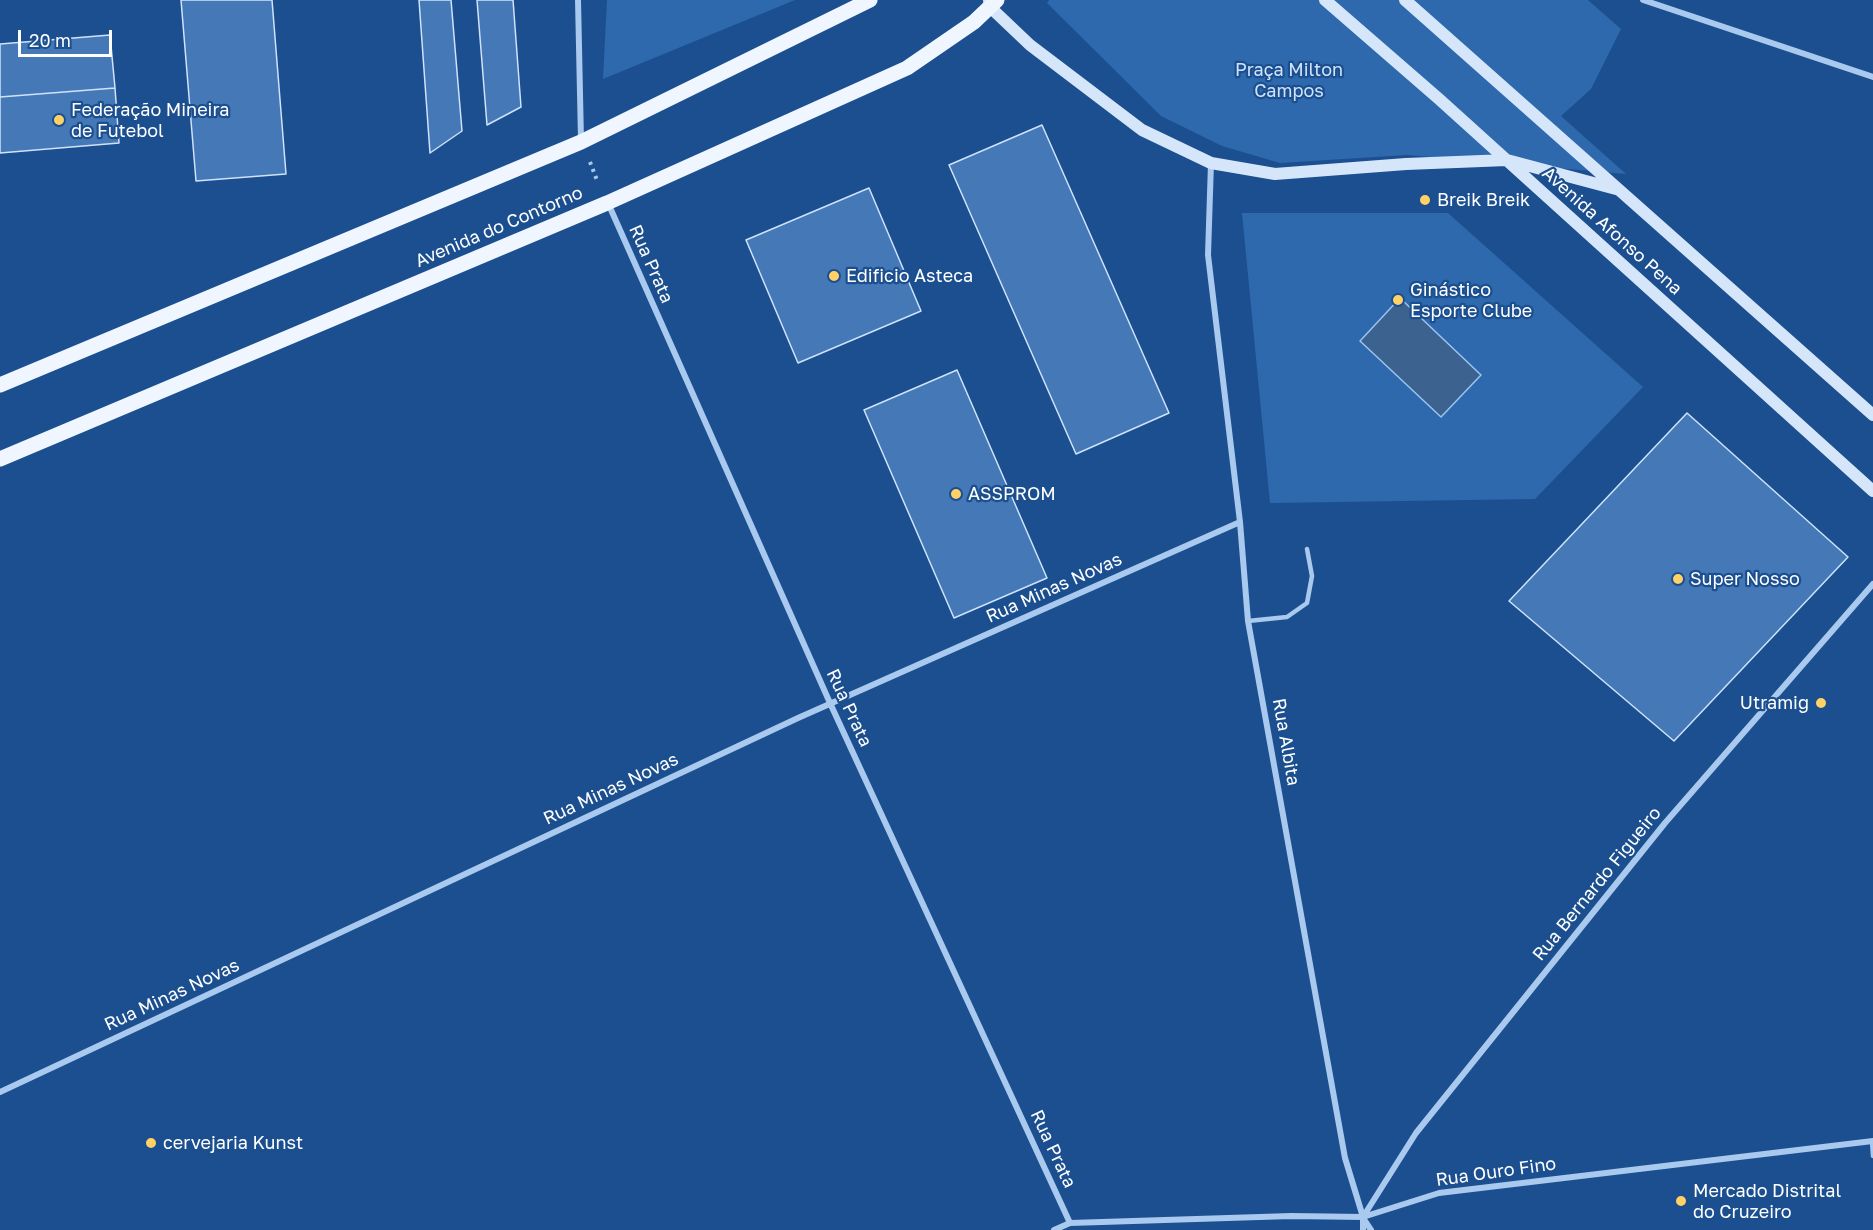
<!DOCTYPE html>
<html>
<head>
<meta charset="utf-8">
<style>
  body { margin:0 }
  #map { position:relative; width:1873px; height:1230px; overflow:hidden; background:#1b4f8f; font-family:"Golos Text",sans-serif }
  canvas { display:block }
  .scale { position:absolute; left:18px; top:30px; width:94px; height:27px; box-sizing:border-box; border:3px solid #fff; border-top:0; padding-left:8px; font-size:18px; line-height:21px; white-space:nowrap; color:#fff; -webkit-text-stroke:4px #1b4f8f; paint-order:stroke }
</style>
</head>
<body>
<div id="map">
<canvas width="1873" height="1230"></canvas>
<div class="scale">20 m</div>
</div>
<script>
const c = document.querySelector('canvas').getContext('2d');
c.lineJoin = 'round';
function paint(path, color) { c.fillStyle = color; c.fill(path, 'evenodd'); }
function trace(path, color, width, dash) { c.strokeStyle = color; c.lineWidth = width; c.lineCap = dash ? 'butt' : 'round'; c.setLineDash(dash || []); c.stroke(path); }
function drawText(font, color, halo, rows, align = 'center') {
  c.font = font + ' "Golos Text",sans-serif'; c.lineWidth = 4.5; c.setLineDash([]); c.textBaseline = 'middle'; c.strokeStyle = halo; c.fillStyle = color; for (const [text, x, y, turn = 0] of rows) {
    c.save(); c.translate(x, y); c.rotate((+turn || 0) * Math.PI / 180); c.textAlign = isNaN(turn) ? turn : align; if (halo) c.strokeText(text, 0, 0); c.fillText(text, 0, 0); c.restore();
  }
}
paint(new Path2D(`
  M607,0H795L603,79Z
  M1049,0H1588L1621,29L1591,89L1561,116L1626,174L1407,155L1280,163L1222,146L1161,116L1047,3Z
  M1242,213H1448L1643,387L1535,499L1270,503Z`), '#2e69ad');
const water = new Path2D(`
  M1400,298L1481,375L1441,417L1360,341Z`);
paint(water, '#3c6290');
trace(water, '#9cc4f0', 1.5);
const building = new Path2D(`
  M181,0H272L286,174L196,181Z
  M419,0H451L462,131L430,153Z
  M477,0H513L521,107L487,125Z
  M110,35L115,88L0,97V44Z
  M115,88L119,143L0,153V97Z
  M1042,125L1169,413L1076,454L949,165Z
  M869,188L921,311L798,363L746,240Z
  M957,370L1047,578L954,618L864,410Z
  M1687,413L1848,557L1674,741L1509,601Z`);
paint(building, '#4478b7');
trace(building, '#cfe3fa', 1.5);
trace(new Path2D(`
  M590,162L598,183`), '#a9c9ee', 4, [3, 4.5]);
trace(new Path2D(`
  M1248,621L1287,617L1307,603L1312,576L1307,549
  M1872,1141L1873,1156`), '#a9c9ee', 4.5);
trace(new Path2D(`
  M578,0L581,140
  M1643,0L1873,77
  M1211,163L1208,255L1240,522L1248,621L1345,1158L1363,1217V1230
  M608,203L830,703L1070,1223
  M0,1092L798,718L1240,522
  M1363,1217L1416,1133L1665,823L1873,584
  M1363,1218L1371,1230
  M1054,1230L1070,1223L1291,1216L1363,1217L1439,1193L1873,1141`), '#a9c9ee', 6);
trace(new Path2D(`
  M989,0L990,7L1030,45L1142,130L1211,163L1275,174L1406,164L1507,160L1616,189
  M1325,0L1439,99L1873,491
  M1405,0L1873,415`), '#d6e6fa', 12);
trace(new Path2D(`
  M0,385L581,142L870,0
  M0,459L607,203L907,68L974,22L997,0`), '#f0f6ff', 15);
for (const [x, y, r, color] of [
  [59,120,6,"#ffd166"],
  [1425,200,6,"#ffd166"],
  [834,276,6,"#ffd166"],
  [1398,300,6,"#ffd166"],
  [956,494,6,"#ffd166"],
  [1678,579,6,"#ffd166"],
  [1821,703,6,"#ffd166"],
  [151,1143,6,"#ffd166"],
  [1681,1201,6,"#ffd166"]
]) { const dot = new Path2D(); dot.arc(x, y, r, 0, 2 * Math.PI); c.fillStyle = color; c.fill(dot); trace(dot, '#1b4f8f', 2); }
drawText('18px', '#cfe3fa', '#1b4f8f', [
  ["Praça Milton",1289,70],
  ["Campos",1289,91]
]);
drawText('18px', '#fff', '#1b4f8f', [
  ["Federação Mineira",71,110],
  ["de Futebol",71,131],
  ["Breik Breik",1437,200],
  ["Edificio Asteca",846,276],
  ["Ginástico",1410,290],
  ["Esporte Clube",1410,311],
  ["ASSPROM",968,494],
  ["Super Nosso",1690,579],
  ["Utramig",1809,703,"right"],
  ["cervejaria Kunst",163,1143],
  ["Mercado Distrital",1693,1191],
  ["do Cruzeiro",1693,1212]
], 'left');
drawText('18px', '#fff', '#1b4f8f', [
  ["Avenida do Contorno",499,227,-23],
  ["Avenida Afonso Pena",1612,231,42],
  ["Rua Prata",651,264,66],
  ["Rua Minas Novas",1054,588,-24],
  ["Rua Prata",849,708,65],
  ["Rua Albita",1286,742,80],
  ["Rua Minas Novas",611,789,-25],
  ["Rua Bernardo Figueiro",1597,884,-51],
  ["Rua Minas Novas",172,995,-25],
  ["Rua Prata",1053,1149,65],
  ["Rua Ouro Fino",1496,1172,-8]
]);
</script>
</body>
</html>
